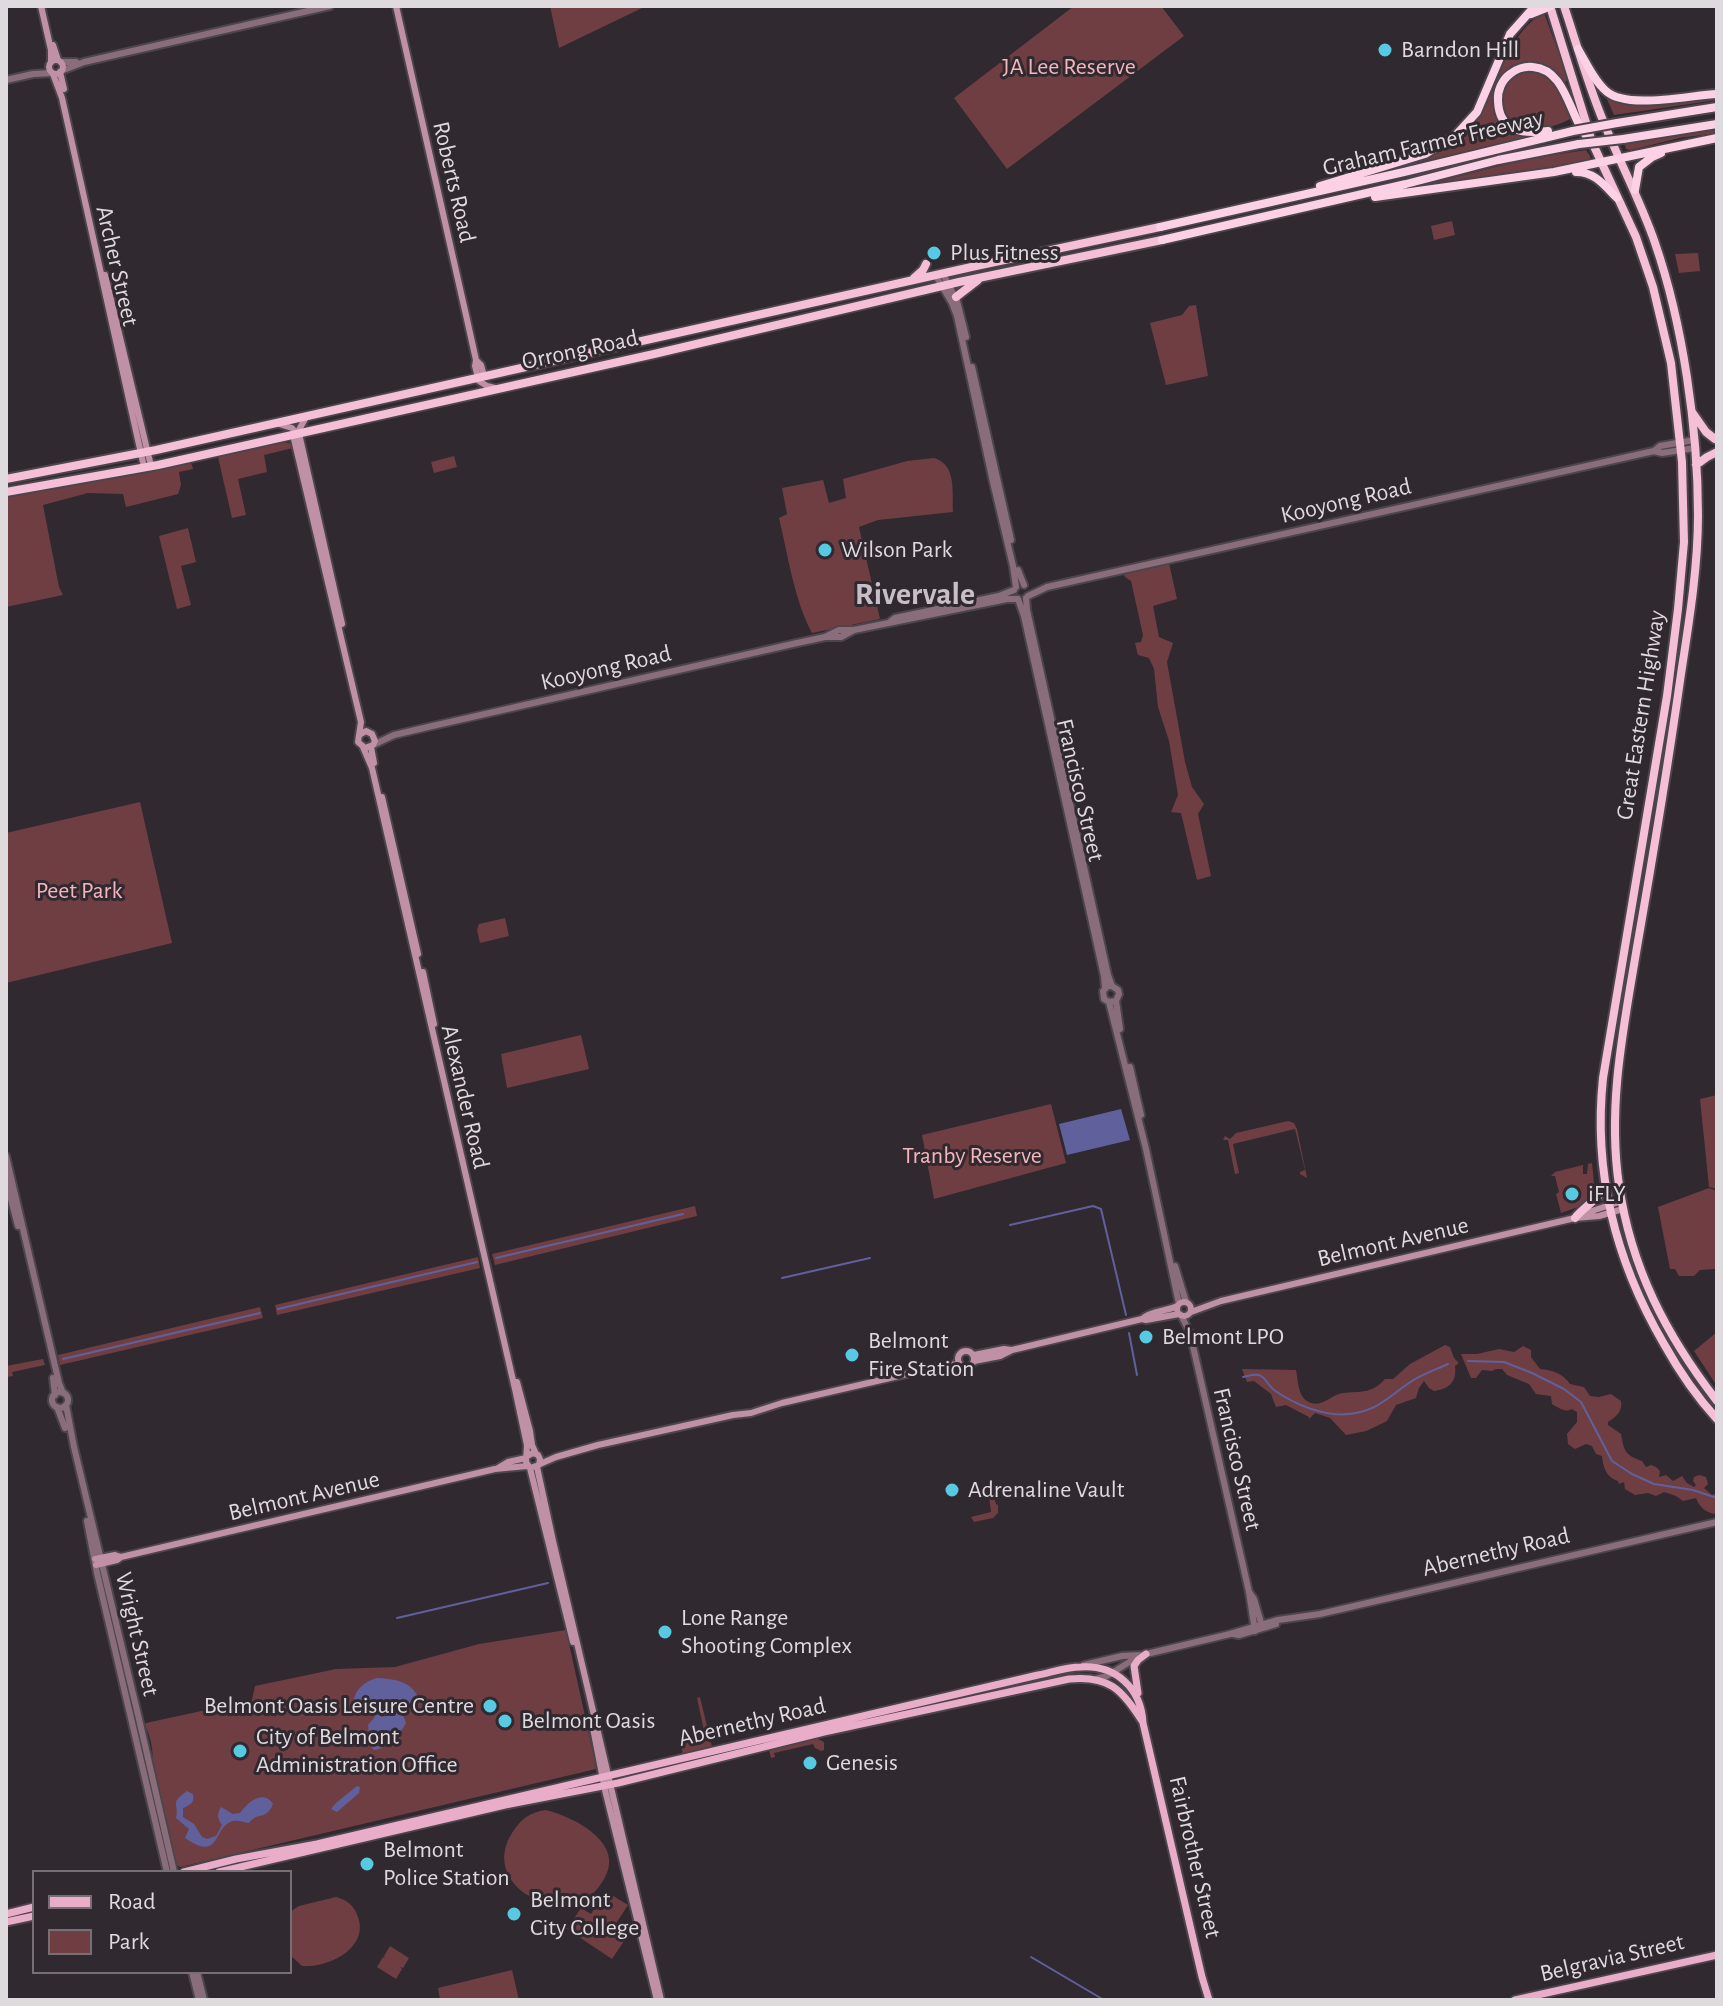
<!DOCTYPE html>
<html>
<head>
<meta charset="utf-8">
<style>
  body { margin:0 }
  #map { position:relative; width:1723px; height:2006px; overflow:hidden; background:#302930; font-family:"Alegreya Sans",sans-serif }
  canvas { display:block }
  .frame { position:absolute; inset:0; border:8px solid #dfdade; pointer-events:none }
  .legend { position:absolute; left:32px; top:1870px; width:260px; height:104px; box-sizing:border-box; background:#302930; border:2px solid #767076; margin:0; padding:10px 14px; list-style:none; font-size:24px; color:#dfdade }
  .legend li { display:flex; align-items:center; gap:16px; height:40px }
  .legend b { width:40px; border:2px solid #767076 }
</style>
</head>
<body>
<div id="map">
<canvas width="1723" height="2006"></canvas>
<div class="frame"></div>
<ul class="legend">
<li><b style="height:10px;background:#eaadc9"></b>Road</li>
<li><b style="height:22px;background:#6f3e43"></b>Park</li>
</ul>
</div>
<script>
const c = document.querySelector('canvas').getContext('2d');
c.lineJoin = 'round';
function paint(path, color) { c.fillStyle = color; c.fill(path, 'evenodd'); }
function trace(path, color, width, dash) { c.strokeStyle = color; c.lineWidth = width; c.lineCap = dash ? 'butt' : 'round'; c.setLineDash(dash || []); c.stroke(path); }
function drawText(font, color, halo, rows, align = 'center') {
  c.font = font + ' "Alegreya Sans",sans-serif'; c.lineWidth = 6; c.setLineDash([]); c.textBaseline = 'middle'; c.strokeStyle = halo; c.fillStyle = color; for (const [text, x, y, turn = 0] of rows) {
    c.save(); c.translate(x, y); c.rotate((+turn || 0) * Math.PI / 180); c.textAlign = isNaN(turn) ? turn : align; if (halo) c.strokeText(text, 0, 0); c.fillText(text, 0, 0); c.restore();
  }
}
paint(new Path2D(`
  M550,6H641L642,8L559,48Z
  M1074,6H1161L1184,36L1007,169L954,98Z
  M1544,13L1568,78L1565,83C1544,60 1536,62 1508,72L1495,103L1517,134L1523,136V138L1390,169V166C1415,156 1447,148 1467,129C1502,96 1500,37 1544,13Z
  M1526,72L1543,73L1559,87L1558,93L1564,98L1572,118C1506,154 1479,86 1526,72Z
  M1606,97L1625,102L1717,97V100L1614,115Z
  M1717,130V133L1679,138L1631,150L1626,149L1625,145L1630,142Z
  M1586,150L1590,156L1591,162L1421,186L1527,159Z
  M1452,221L1455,235L1434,240L1431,226Z
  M1698,253L1700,271L1679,273L1675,254Z
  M1196,305L1208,376L1166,385L1150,323L1182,315L1189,306Z
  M284,442L292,444L293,448L264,455L267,472L238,479L246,515L232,518L218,457Z
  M454,456L457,467L434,473L431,462Z
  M934,458C957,465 952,492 953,512L878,520L859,527L880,619L812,633C794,599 788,555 779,518L787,514L782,488L823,480L829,503L846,498L843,479L907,461Z
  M189,462L192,465L193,469L179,472L181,485L178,494L126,507L123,494L88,493L43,505L59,587L63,595L6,607V496Z
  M188,528L196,562L181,566L191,605L177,609L159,536Z
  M1169,563L1177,599L1153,606L1159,637L1173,643L1167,662L1185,762L1192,787L1204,804L1198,814L1211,876L1197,880L1181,813L1171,812L1178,795L1169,741L1158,707L1154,669L1149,658L1138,655L1135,643L1141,642L1143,635L1131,581L1125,577L1123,573Z
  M140,802L172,943L6,983V833Z
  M505,918L509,936L480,943L477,930L479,924Z
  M581,1035L589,1069L507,1088L501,1054Z
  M1717,1095V1189L1709,1187L1700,1099Z
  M1051,1104L1066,1163L934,1199L922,1135Z
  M1288,1121L1294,1123L1297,1129L1307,1178L1300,1174V1172L1305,1170L1295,1129L1233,1144L1239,1173L1235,1174L1228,1140H1223L1225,1136L1230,1139L1236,1133Z
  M1592,1163L1595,1194L1578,1207L1561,1213L1556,1194L1559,1192L1555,1176H1551L1555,1172L1583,1165V1174H1587L1588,1164Z
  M1709,1188L1717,1191V1270L1716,1269L1700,1270L1694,1276H1679L1675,1269H1670L1658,1207Z
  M695,1206L697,1216L495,1265L492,1254Z
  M478,1257L480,1268L277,1315L275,1305Z
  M260,1307L263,1318L60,1365L58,1355Z
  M1717,1332V1386L1694,1351Z
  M1445,1345L1450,1347L1454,1358L1459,1363L1455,1366C1457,1382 1449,1389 1434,1391L1429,1388L1424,1381L1419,1388L1416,1398L1396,1405L1387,1421L1377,1426L1366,1431L1346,1435L1330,1418L1315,1413L1309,1419V1417L1286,1405L1276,1407L1271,1394L1254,1381L1247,1382L1242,1369L1296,1370C1298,1379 1298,1396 1307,1401C1321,1410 1331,1394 1343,1393C1361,1391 1372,1394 1385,1379H1393L1410,1364Z
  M1523,1346L1531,1350V1357L1540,1369C1553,1370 1563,1374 1570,1384L1584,1387L1590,1396L1599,1397L1611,1394L1621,1401C1623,1411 1616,1417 1608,1422V1425L1621,1434C1624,1451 1625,1455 1642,1461L1646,1467L1651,1465L1656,1467L1660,1471L1659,1477L1666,1475L1673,1481L1682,1476L1687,1483L1694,1487L1696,1485L1693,1481L1694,1477L1699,1475L1706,1477L1708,1484L1704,1488L1712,1495L1717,1493V1514C1707,1514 1699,1507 1696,1498L1683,1501L1676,1496L1664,1492L1656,1496L1648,1493L1635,1495L1625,1489L1624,1482L1619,1484L1618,1481C1607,1478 1603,1468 1602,1456L1596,1454L1592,1446L1586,1444L1575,1449L1568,1444L1567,1434L1577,1422V1412L1572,1409C1565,1413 1559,1408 1552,1404L1551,1396L1536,1394L1529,1384L1507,1375L1502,1369H1496L1492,1371L1482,1370L1476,1378H1471L1461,1354H1477L1499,1349L1514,1352Z
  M43,1359L45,1365L12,1372L13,1376L6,1377V1366Z
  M987,1482L993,1484L991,1487L996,1504L998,1505V1513L993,1518L974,1522L971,1517L991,1512Z
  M566,1630L596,1766V1769L180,1867L174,1864L152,1765C154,1751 151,1738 145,1725L146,1723L252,1700L255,1686L336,1669L395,1667L479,1644Z
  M700,1697L712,1747L683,1754L680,1743L708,1736L706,1730L704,1731L697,1698Z
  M816,1738L824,1742V1750L821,1751L815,1748L813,1744L774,1753L775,1757L771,1758L769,1750L771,1748Z
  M546,1810C574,1817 626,1843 604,1879C599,1888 592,1896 582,1900C542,1918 483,1879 512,1833C521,1819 530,1812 546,1810Z
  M605,1891L628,1905L613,1928L626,1938L612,1959L567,1929L581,1908L591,1914Z
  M336,1897C347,1900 354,1905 358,1917C369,1948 329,1968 302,1966L290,1955V1912L299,1906Z
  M390,1946L409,1958L403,1968L400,1967L402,1969L396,1979L377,1967L383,1957L385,1958L384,1956Z
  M512,1970L519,2000H440L438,1988Z`), '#6f3e43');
paint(new Path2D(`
  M1121,1109L1130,1140L1067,1155L1059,1124Z
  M378,1678C394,1679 411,1681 418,1697L414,1702L380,1713L381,1717L399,1713L403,1715L406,1723C400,1734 388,1748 374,1750L369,1744L368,1736L369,1733L368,1725L375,1717L369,1712C341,1708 358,1681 378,1678Z
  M357,1786L360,1787L359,1793L337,1812L331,1809L336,1803Z
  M187,1791L193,1794C195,1803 190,1805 183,1808V1817L194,1824L202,1837L207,1839L216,1836L222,1825C217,1818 217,1814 221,1807L233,1814L240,1813C248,1802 263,1789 273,1804C266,1821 258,1811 249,1823C243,1822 235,1819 230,1822C213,1830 220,1862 185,1838L189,1829L176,1818C180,1802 168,1805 187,1791Z`), '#60619c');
trace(new Path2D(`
  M1010,1225L1093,1206L1101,1209L1126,1315
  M496,1258L683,1214
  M782,1278L870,1258
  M278,1309L477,1262
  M1129,1333L1137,1375
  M63,1359L260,1313
  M1468,1361L1504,1362L1532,1373L1564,1389L1581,1402L1612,1461L1632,1474L1654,1484L1693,1490L1717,1498
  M1243,1377C1248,1376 1256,1373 1261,1376C1266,1379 1269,1386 1274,1390C1294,1404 1324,1417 1349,1414C1377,1411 1387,1398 1409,1383C1420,1375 1435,1370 1448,1364
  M397,1618L548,1583
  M1031,1957L1104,2000`), '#60619c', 2);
const tertiary = new Path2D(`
  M61,62H76
  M61,71L84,62L330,6
  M6,80L33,74L52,73
  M943,274L957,301L966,337
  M936,276L952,303L957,316L993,482L1013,566L1016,587
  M972,367L1011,540
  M1654,451L1662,453L1695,448
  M1018,570L1024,585
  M1028,596L1047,587L1654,451L1660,446L1694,440
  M1026,598L1027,610L1108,975L1112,986L1118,990L1119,994L1116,1001L1109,1002L1104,999L1103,991L1108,986H1112
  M1018,599L1024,616L1104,976L1105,988
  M891,621L895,618L999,596L1014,590
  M825,637L839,630H854L1007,599H1017
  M373,745L394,735L428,727L797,643L825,637H841L854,630
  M1116,1001L1120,1029
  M1109,1002L1146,1149L1179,1304
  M1130,1067L1141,1115
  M6,1156L59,1383L63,1393
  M6,1180L18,1226
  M1175,1266L1186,1302
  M1181,1315L1190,1333L1249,1592L1255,1631
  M53,1378L55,1395
  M52 1400a8 8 0 1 1 16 0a8 8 0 1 1-16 0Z
  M66,1405L74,1447L139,1719L174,1872
  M57,1407L65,1428
  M87,1521L97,1573L167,1872
  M1249,1592L1254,1599L1262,1626
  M1233,1634L1239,1635L1276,1624
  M1084,1665L1122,1656L1142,1655L1159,1651L1230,1634L1278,1620L1320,1614L1717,1522
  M1096,1679L1107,1676L1139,1656
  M192,1972L199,2000
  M197,1972L204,2000`);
const secondary = new Path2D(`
  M41,6L51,50V62
  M396,6L466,315L476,360L481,365L484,376
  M53,45L58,60
  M49 67a7 7 0 1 1 14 0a7 7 0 1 1-14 0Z
  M60,72L64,89
  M53,74L62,98L144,467
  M105,275L151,466
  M476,360L475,366L479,381L487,386L495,388
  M306,417L294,439L361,722L358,742L365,748L373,745L375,741L372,734L366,731L361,734
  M279,424L292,428L300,438L342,624
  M363,747L372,768L515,1389L527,1445L526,1462L530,1468L539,1465L540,1459L538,1455L533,1453L527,1456
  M371,747L374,763
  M382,797L418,954
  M423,972L434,1024
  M1580,1215L1622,1201
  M1177 1309a7 7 0 1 1 14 0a7 7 0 1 1-14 0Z
  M1191,1312L1221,1301L1575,1218L1599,1216L1623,1209
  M1142,1319C1152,1310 1166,1312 1177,1306
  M958 1359a8 8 0 1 1 16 0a8 8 0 1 1-16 0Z
  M974,1355L1004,1349L1011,1350
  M974,1361L1000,1356L1012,1350L1142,1319L1146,1320L1179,1314
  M517,1382L530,1431L532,1445L536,1454
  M540,1464L556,1457L598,1445L733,1415L751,1413L782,1403L946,1365L960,1364
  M537,1467L553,1541L661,2000
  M498,1468L508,1462L526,1458
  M530,1468L573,1642
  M95,1559L115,1555L121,1557
  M96,1565L117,1560L121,1557L495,1469L527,1466
  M592,1723L605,1790L657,2000`);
const primary = new Path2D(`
  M1138,1693L1134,1666L1138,1660L1146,1654
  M184,1872L236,1859L317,1844L1038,1675C1052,1672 1067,1667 1081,1667C1116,1665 1141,1688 1143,1723L1202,1977L1209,2000
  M219,1872L505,1805L618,1783L824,1732L1069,1679C1108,1675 1122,1689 1142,1721
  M6,1914L34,1907
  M6,1922L34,1916
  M1515,2000L1717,1955`);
const trunk = new Path2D(`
  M1550,6L1592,142L1636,237L1653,287L1671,363L1682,462L1684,542L1678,609L1667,696L1603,1078C1593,1173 1616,1262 1664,1344C1679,1371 1696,1396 1717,1419
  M1564,6C1577,45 1588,85 1604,123C1620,163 1641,202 1655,243C1683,324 1698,430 1698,515C1698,568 1689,622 1681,674C1668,765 1653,856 1637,947C1624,1025 1607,1106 1619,1185C1631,1268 1666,1335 1717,1401
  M914,278L923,270L926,264
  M956,297L978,280
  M1692,412L1706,432L1715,439
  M1696,465L1707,457L1717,452
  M6,479L156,450L976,266L1160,227
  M6,492L158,465L654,354L959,282L1162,240
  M1575,1218C1584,1207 1597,1200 1605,1188`);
const motorway = new Path2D(`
  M1531,14L1551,6
  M1578,49C1586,62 1594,81 1606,91C1627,110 1690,95 1717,94
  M1617,123L1717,107
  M1548,131C1523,134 1499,132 1498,101C1497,91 1502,80 1510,74C1516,69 1525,66 1533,67C1569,70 1569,123 1592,142
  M1623,139L1717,124
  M1576,172C1595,172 1604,185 1617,198
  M1320,186L1425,154L1455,136L1477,112L1510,34L1535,6
  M1635,190L1639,167L1652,157L1661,153
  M1375,197L1554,172L1717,138
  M1160,227L1404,172L1573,131
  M1162,240L1406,184L1498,160L1579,144`);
trace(tertiary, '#4c454c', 10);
trace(secondary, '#4c454c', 10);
trace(primary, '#4c454c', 11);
trace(trunk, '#4c454c', 12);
trace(motorway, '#4c454c', 12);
trace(tertiary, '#8a6d7a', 6);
trace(secondary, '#c091a6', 6);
trace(primary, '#eaadc9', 7);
trace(trunk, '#f4bfd7', 8);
trace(motorway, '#fdd1e5', 8);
const motorwayBridge = new Path2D(`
  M1573,131L1617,123
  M1579,144L1623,139`);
trace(motorwayBridge, '#4c454c', 12, []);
trace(motorwayBridge, '#fdd1e5', 8);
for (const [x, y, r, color] of [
  [1385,50,8,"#57c9e2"],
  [934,253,8,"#57c9e2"],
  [825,550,8,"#57c9e2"],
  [1572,1194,8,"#57c9e2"],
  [1146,1337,8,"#57c9e2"],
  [852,1355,8,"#57c9e2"],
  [952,1490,8,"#57c9e2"],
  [665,1632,8,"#57c9e2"],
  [490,1706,8,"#57c9e2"],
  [505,1721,8,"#57c9e2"],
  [240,1751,8,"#57c9e2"],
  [810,1763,8,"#57c9e2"],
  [367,1864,8,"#57c9e2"],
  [514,1914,8,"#57c9e2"]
]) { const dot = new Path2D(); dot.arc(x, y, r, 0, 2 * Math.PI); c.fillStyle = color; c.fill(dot); trace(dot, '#302930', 3); }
drawText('24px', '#dfdade', '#302930', [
  ["Barndon Hill",1401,50],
  ["Plus Fitness",950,253],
  ["Wilson Park",841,550],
  ["iFLY",1588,1194],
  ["Belmont LPO",1162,1337],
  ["Belmont",868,1341],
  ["Fire Station",868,1369],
  ["Adrenaline Vault",968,1490],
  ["Lone Range",681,1618],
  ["Shooting Complex",681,1646],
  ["Belmont Oasis Leisure Centre",474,1706,"right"],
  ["Belmont Oasis",521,1721],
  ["City of Belmont",256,1737],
  ["Administration Office",256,1765],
  ["Genesis",826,1763],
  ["Belmont",383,1850],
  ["Police Station",383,1878],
  ["Belmont",530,1900],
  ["City College",530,1928]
], 'left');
drawText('24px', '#f4b6bb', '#302930', [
  ["JA Lee Reserve",1069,67],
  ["Peet Park",79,891],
  ["Tranby Reserve",972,1156]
]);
drawText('24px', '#dfdade', '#302930', [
  ["Graham Farmer Freeway",1433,143,-13],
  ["Roberts Road",454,182,77],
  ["Archer Street",117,266,77],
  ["Orrong Road",580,350,-12],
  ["Kooyong Road",1346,501,-13],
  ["Kooyong Road",606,668,-13],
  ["Great Eastern Highway",1641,715,-81],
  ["Francisco Street",1080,790,77],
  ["Alexander Road",465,1097,77],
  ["Belmont Avenue",1393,1242,-13],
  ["Francisco Street",1237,1459,77],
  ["Belmont Avenue",304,1496,-13],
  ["Abernethy Road",1496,1552,-13],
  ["Wright Street",137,1634,77],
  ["Abernethy Road",752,1722,-13],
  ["Fairbrother Street",1195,1857,77],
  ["Belgravia Street",1612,1958,-13]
]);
drawText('bold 32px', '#c8bec7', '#302930', [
  ["Rivervale",915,594]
]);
</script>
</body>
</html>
